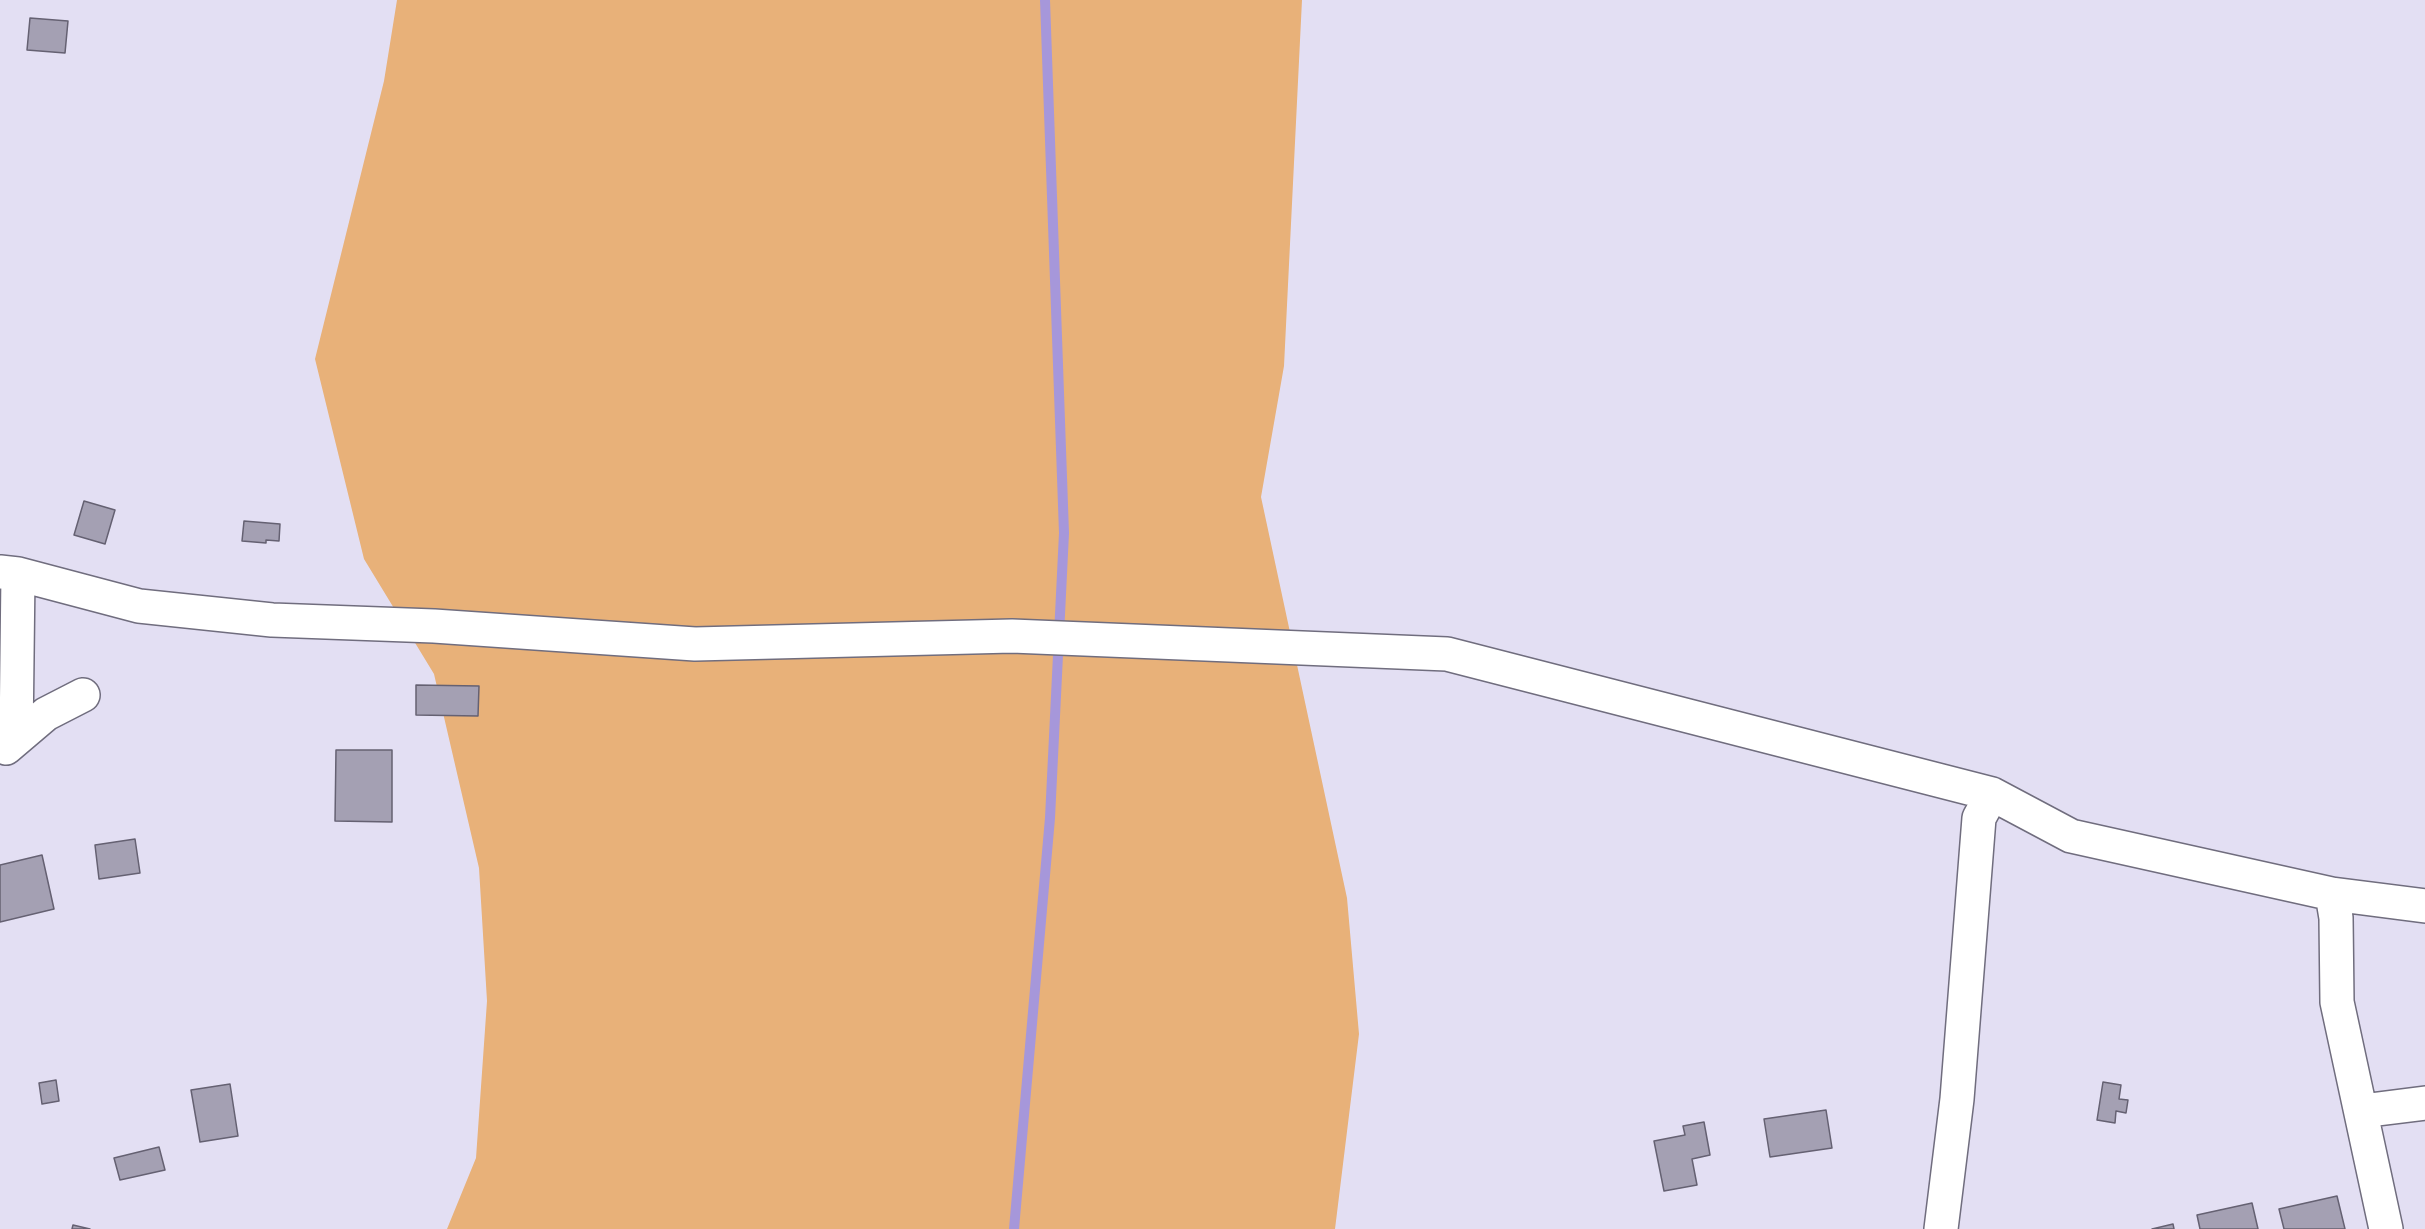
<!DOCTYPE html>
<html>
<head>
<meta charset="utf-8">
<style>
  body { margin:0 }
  canvas { display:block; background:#e3dff3 }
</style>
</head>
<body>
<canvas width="2425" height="1229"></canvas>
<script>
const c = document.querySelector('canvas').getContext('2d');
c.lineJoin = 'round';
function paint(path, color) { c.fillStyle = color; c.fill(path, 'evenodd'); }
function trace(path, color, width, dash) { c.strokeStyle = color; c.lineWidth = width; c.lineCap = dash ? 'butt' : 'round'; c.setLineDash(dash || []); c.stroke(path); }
paint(new Path2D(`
  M397,0H1302L1284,366L1261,497L1347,898L1359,1034L1335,1229H447L476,1158L487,1001L479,868L434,674L364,559L315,359L384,81Z`), '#e8b179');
trace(new Path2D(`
  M1014,1229L1050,818L1064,533L1045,0`), '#a697da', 10);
const building = new Path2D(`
  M30,18L68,21L65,53L27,50Z
  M84,501L115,510L105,544L74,535Z
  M244,521L280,524L279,541L266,540V543L242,541Z
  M416,685L479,686L478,716L416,715Z
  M336,750H392V822L335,821Z
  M135,839L140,873L99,879L95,845Z
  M42,855L54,909L0,922V865Z
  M56,1080L59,1101L42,1104L39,1083Z
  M2103,1082L2121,1085L2119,1099L2128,1100L2126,1113L2116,1111L2115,1123L2097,1120Z
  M230,1084L238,1136L200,1142L191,1090Z
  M1826,1110L1832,1148L1770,1157L1764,1119Z
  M1704,1122L1710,1155L1692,1159L1697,1185L1664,1191L1654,1141L1685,1135L1683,1126Z
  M159,1147L165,1170L120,1180L114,1158Z
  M2337,1196L2345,1229H2284L2279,1209Z
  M2252,1203L2258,1229H2200L2197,1215Z
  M2173,1224L2174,1229H2152Z
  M73,1225L90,1229H72Z`);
paint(building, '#a4a0b3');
trace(building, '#656172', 1.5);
const street = new Path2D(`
  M0,572L18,574L139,606L272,620L434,626L695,644L1012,636L1447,654L1992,794L2071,836L2332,894L2425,906
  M16,739L18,574
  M6,748L46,714L83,695
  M2332,894L2336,918L2337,1002L2386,1229
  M2362,1111L2425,1103
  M1941,1229L1957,1099L1979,818L1992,794`);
trace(street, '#706d7e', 36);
trace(street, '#fff', 33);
</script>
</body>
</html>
